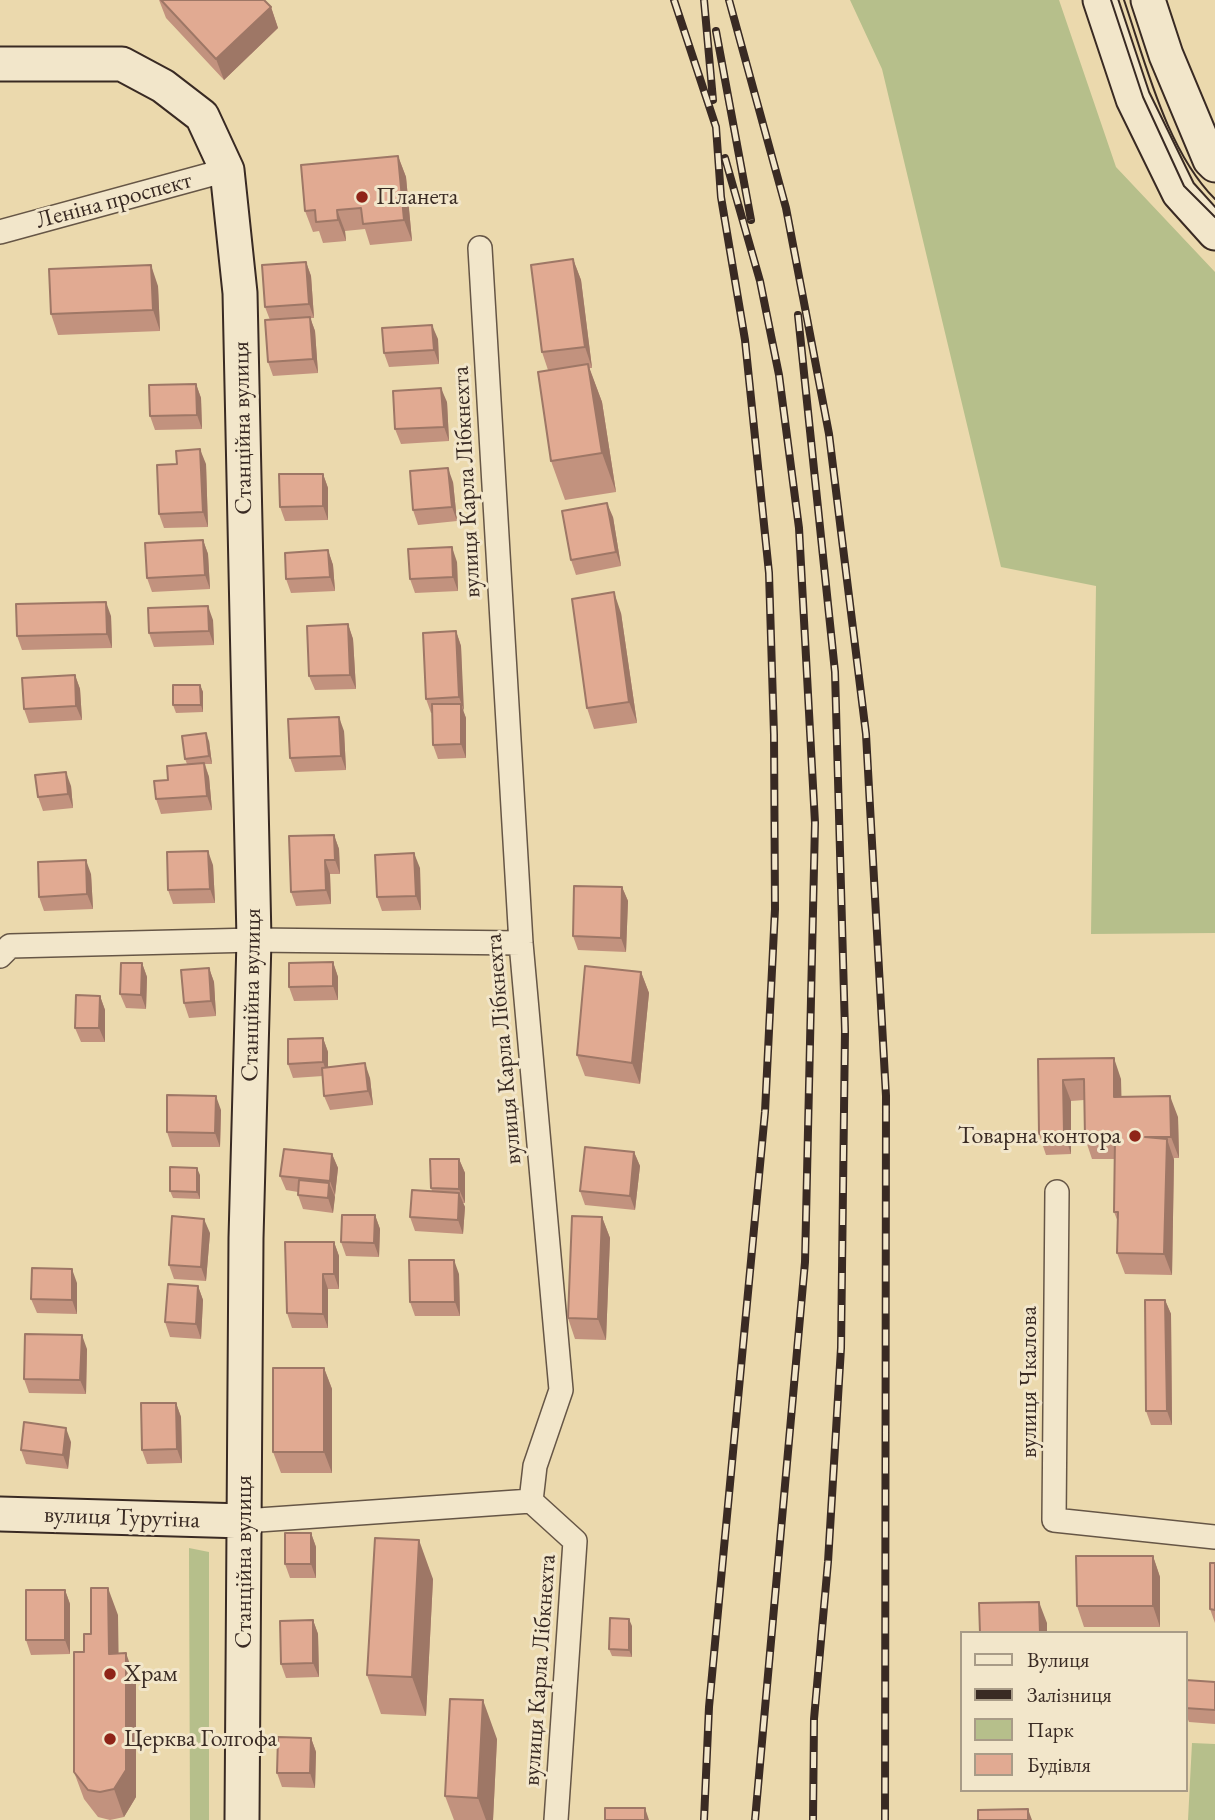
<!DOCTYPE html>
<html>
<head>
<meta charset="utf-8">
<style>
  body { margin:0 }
  #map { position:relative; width:1215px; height:1820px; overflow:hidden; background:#ebd9ad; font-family:"EB Garamond",serif }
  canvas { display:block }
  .legend { position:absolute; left:960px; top:1631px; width:228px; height:161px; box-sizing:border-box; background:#f2e6ca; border:2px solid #a89b87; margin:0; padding:9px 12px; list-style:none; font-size:21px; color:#392a23 }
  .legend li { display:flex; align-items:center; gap:14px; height:35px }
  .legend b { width:35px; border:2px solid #a89b87 }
</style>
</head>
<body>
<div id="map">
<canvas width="1215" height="1820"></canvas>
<ul class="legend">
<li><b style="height:9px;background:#f2e6ca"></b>Вулиця</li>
<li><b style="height:9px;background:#392a23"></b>Залізниця</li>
<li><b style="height:19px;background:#b6bf8b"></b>Парк</li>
<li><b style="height:19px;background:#e1aa92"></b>Будівля</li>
</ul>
</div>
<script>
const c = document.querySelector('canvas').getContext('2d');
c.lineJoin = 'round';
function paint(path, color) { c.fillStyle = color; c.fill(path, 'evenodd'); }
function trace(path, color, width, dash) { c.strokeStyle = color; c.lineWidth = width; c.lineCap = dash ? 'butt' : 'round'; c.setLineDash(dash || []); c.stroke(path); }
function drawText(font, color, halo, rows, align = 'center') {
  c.font = font + ' "EB Garamond",serif'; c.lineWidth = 6; c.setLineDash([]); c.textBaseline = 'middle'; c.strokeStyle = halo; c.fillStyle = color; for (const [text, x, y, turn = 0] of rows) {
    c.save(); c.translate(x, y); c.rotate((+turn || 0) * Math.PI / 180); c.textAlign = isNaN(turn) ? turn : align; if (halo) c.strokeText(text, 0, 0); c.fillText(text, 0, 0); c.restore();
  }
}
paint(new Path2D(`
  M850,0H1059L1116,167L1215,272V933L1091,934L1096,586L1001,567L882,69Z
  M189,1548L209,1552V1820H190Z
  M1192,1743L1215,1744V1820H1188Z`), '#b6bf8b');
const street = new Path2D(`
  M0,232L227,170
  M480,248L521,943L561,1390L535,1466L531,1501L575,1541L556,1820
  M0,956L10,946L254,940L521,943
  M1057,1192L1054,1520L1215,1537
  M244,1521L531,1501`);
const secondary = new Path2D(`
  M1100,0L1133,99L1179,193L1215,233
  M1148,0L1166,55L1210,160L1215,165
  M0,64H122L163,86L202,116L227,170L240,293L254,940L246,1238L242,1820
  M0,1514L244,1521`);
trace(street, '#665646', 26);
trace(secondary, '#392a23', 37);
trace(street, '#f2e6ca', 23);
trace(secondary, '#f2e6ca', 33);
trace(new Path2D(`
  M1111,0L1143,97L1184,186L1215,217
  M1124,0C1146,64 1167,151 1215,199`), '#392a23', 2);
const rail = new Path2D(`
  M674,0L716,127L721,197L745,340L769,573L774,735L775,909L765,1112L709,1707L704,1820
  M704,0L713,100
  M729,0L786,208L829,434L866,734L886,1096L885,1820
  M716,31L751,220
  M725,158L760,281L779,375L799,528L815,823L805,1262L755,1820
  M798,315L835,672L845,1031L841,1348L828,1562L814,1719L813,1820`);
trace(rail, '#392a23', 8);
trace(rail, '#f2e6ca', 5, [16]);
paint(new Path2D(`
  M159,0H264L271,7L278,28L224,80L166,18Z
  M398,156L406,177L412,241L370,245L365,229L345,231L346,241L323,243L319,231L313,232L305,211Z
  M573,259L581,280L592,368H589L602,402L616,492L565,500L551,461L548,370L542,352Z
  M306,262L311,276L314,318H310L315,331L318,373L273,376L268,362L270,320L265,307Z
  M158,286L160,331L58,335L51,314Z
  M438,339L439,364L389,367L384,353Z
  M196,384L201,398L202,429L155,430L150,416Z
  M447,402L449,441L401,444L395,429Z
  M177,464H206L208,527L164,528L159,514Z
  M323,474L328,488V520L285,521L280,507Z
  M453,482L457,521L418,525L413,510Z
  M613,517L621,566L576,575L571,560Z
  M203,540L208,554L210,589L152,592L147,578Z
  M328,550L333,565L335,591L291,593L286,579Z
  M457,562L458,591L415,593L410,579Z
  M621,613L637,723L594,729L587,708Z
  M111,616L112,648L22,650L17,636Z
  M213,620L214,645L154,647L149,633Z
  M348,624L353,639L356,689L315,690L309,676Z
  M456,631L461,646L463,711L466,718V758L438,759L433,745V713H431L426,699Z
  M75,675L80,689L82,720L29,723L24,709Z
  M200,685L203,692V712L176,713L173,705Z
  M344,731L346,770L295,772L290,758Z
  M209,741L212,764H205L209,777L212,810L161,814L156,799L168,780L187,764L185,759Z
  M71,786L73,808L43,811L38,797Z
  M334,835L339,849L340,874H330L331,904L296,906L291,892Z
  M213,865L215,903L173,904L168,890Z
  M420,868L421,910L382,911L377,897Z
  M91,874L93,909L44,911L39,897Z
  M622,887L628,901L626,952L578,950L573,936Z
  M333,962L338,977V1000L294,1001L289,987Z
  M142,963L147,977L146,1009L126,1008L120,994Z
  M209,968L214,982L216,1016L189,1018L184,1003Z
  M641,972L649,993L640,1084L585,1076L577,1055Z
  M100,996L105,1010V1042H81L75,1028Z
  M323,1038L328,1052V1067L370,1078L373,1105L330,1110L324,1096L323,1076L293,1078L288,1064Z
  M1038,1059L1121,1079V1096L1178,1117L1179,1158H1174L1172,1275L1125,1274L1117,1253L1118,1222L1114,1212L1115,1159H1092L1085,1138L1084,1100L1071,1101V1154L1046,1155L1039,1134Z
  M221,1110L220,1147H172L167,1132Z
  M634,1152L640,1166L635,1210L585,1205L580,1191Z
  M332,1154L338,1168L333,1213L303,1209L298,1195V1192L286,1190L280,1176Z
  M459,1159L465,1173V1203H463L465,1207L463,1234L415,1231L410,1217L432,1191L431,1188Z
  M200,1175V1199L173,1198L170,1191Z
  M375,1215L380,1229L379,1257L346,1256L341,1242Z
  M602,1217L610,1238L606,1340L575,1339L568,1318Z
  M210,1233L206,1281L174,1279L169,1265Z
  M334,1242L339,1256V1289H328V1328H292L287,1313Z
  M459,1274L460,1316H415L410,1302Z
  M77,1283V1314L37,1313L31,1299Z
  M198,1286L203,1300L201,1339L170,1337L165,1322Z
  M1165,1300L1171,1314L1172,1425H1151L1146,1411Z
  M87,1349L86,1394L29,1393L24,1379Z
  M324,1368L332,1389V1473H281L273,1452Z
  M176,1403L181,1417L182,1463L147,1464L142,1450Z
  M71,1442L68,1469L26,1464L21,1450Z
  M311,1533L316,1547V1578H290L285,1564Z
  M1153,1556L1160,1577V1627H1084L1077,1606Z
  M1215,1563V1623L1210,1609Z
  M433,1579L426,1716L381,1714L367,1675Z
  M65,1590L70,1604V1654L31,1655L26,1640Z
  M118,1615V1653L136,1681V1797L124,1817L110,1820L98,1817L84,1799L74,1772L84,1652L91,1634Z
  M313,1620L318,1634L319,1677L286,1678L281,1664Z
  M632,1626V1657L612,1656L609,1649Z
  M1215,1682V1724L1189,1722L1185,1712V1689Z
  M311,1738L316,1752L315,1788L282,1787L277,1773Z
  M497,1739L493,1820H454L445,1796Z`), '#c2927e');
paint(new Path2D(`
  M271,7L278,28L224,80L216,59Z
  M398,156L406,177L412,241L404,220Z
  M337,210L345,231L346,241L338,220Z
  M573,259L581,280L592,368L585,347Z
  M306,262L311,276L314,318L309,304Z
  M151,265L158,286L160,331L153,310Z
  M310,317L315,331L318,373L313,359Z
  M432,325L438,339L439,364L434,350Z
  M588,364L602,402L616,492L602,453Z
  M196,384L201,398L202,429L197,415Z
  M441,388L447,402L449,441L444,427Z
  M200,449L206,464L208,527L203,512Z
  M448,468L453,482L457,521L452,507Z
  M323,474L328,488V520L323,506Z
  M607,503L613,517L621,566L616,552Z
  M203,540L208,554L210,589L205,575Z
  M452,547L457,562L458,591L453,577Z
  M328,550L333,565L335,591L330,577Z
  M614,592L621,613L637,723L629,702Z
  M106,602L111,616L112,648L107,634Z
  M208,606L213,620L214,645L209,631Z
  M348,624L353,639L356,689L350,675Z
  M456,631L461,646L464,711L459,697Z
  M75,675L80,689L82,720L76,706Z
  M200,685L203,692V712L201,705Z
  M461,704L466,718V758L461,744Z
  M339,717L344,731L346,770L341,756Z
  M206,733L209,741L212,764L209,756Z
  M204,763L209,777L212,810L207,796Z
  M66,772L71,786L73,808L68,794Z
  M334,835L339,849L340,874L335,860Z
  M208,851L213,865L215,903L210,889Z
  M414,853L420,868L421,910L416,896Z
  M86,860L91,874L93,909L87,894Z
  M325,860L330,874L331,904L326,890Z
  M622,887L628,901L626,952L621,938Z
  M333,962L338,977V1000L333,986Z
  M142,963L147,977L146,1009L141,995Z
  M209,968L214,982L216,1016L211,1001Z
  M641,972L649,993L640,1084L632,1063Z
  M100,996L105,1010V1042L99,1028Z
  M323,1038L328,1052V1076L323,1062Z
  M1114,1058L1121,1079L1122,1117L1114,1097Z
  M365,1063L370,1078L373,1105L368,1091Z
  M1063,1080L1071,1101V1154L1064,1133Z
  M216,1096L221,1110L220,1147L215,1133Z
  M1170,1096L1178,1117L1179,1158L1171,1137Z
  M1167,1139L1174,1160L1172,1275L1164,1254Z
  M634,1152L640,1166L635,1210L630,1196Z
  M332,1154L338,1168L335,1195L330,1181Z
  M459,1159L465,1173V1203L459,1189Z
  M197,1168L200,1175V1199L197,1192Z
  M329,1183L335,1197L333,1213L328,1198Z
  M459,1193L465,1207L463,1234L458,1220Z
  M375,1215L380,1229L379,1257L374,1243Z
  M602,1217L610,1238L606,1340L598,1319Z
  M204,1219L210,1233L206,1281L201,1267Z
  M334,1242L339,1256V1289L334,1274Z
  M454,1260L459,1274L460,1316L455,1302Z
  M72,1269L77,1283V1314L72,1300Z
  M323,1274L328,1289V1328L323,1314Z
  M198,1286L203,1300L201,1339L196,1324Z
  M1165,1300L1171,1314L1172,1425L1167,1411Z
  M82,1335L87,1349L86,1394L80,1380Z
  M324,1368L332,1389V1473L324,1452Z
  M176,1403L181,1417L182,1463L177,1449Z
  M66,1428L71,1442L68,1469L63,1455Z
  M311,1533L316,1547V1578L311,1564Z
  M419,1540L433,1579L426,1716L412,1677Z
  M1153,1556L1160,1577V1627L1153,1606Z
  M108,1588L118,1615L119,1681L109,1654Z
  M65,1590L70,1604V1654L65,1640Z
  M1039,1602L1047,1623V1633H1040Z
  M629,1619L632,1626V1657L629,1650Z
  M313,1620L318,1634L319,1677L313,1663Z
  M126,1653L136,1681V1797L124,1817L114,1789Z
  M483,1700L497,1739L493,1820H486L478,1798Z
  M311,1738L316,1752L315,1788L310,1773Z
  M645,1808L649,1820H645Z
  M1028,1809L1032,1820H1028Z`), '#9e7766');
const building = new Path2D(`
  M161,0H264L271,7L216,59Z
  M398,156L404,220L363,224L361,208L337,210L338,220L316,222L315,210L305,211L301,165Z
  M573,259L585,347L542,352L531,265Z
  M306,262L309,304L265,307L262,265Z
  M151,265L153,310L51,314L49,269Z
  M310,317L313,359L268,362L265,320Z
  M432,325L434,350L384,353L382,328Z
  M588,364L602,453L551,461L538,372Z
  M196,384L197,415L150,416L149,385Z
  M441,388L444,427L395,429L393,391Z
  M200,449L203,512L159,514L157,465L177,464L176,451Z
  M448,468L452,507L413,510L410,471Z
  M279,474H323V506L280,507Z
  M607,503L616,552L571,560L562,511Z
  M203,540L205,575L147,578L145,543Z
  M452,547L453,577L410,579L408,549Z
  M328,550L330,577L286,579L285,553Z
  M614,592L629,702L587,708L572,599Z
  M106,602L107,634L17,636L16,604Z
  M208,606L209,631L149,633L148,608Z
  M348,624L350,675L309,676L307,626Z
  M456,631L459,697L426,699L423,633Z
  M75,675L76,706L24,709L22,678Z
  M173,685H200L201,705H173Z
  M432,704H461V744L433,745Z
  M339,717L341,756L290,758L288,719Z
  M206,733L209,756L185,759L182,736Z
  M204,763L207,796L156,799L154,781L168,780L167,766Z
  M66,772L68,794L38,797L35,775Z
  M334,835L335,860H325L326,890L291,892L289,836Z
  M208,851L210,889L168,890L167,852Z
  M414,853L416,896L377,897L375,855Z
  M86,860L87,894L39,897L38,862Z
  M574,886L622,887L621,938L573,936Z
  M333,962V986L289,987V963Z
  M121,963H142L141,995L120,994Z
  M585,966L641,972L632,1063L577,1055Z
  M209,968L211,1001L184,1003L181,970Z
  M76,995L100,996L99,1028H75Z
  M323,1038V1062L288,1064V1039Z
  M1114,1058V1097L1170,1096L1171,1137H1145L1167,1139L1164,1254L1117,1253L1118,1212H1114L1115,1138H1085L1084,1079L1063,1080L1064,1133L1039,1134L1038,1059Z
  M365,1063L368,1091L324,1096L322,1068Z
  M167,1095L216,1096L215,1133L167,1132Z
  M585,1147L634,1152L630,1196L580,1191Z
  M284,1149L332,1154L330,1181L280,1176Z
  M430,1159H459V1189L431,1188Z
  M170,1167L197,1168V1192L170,1191Z
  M299,1180L329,1183L328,1198L298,1195Z
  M412,1190L459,1193L458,1220L410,1217Z
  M342,1215H375L374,1243L341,1242Z
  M172,1216L204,1219L201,1267L169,1265Z
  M572,1216L602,1217L598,1319L568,1318Z
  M285,1242H334V1274H323V1314L287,1313Z
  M409,1260H454L455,1302H410Z
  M32,1268L72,1269V1300L31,1299Z
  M168,1284L198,1286L196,1324L165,1322Z
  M1145,1300H1165L1167,1411H1146Z
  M25,1334L82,1335L80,1380L24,1379Z
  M273,1368H324V1452H273Z
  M141,1403H176L177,1449L142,1450Z
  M24,1422L66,1428L63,1455L21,1450Z
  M285,1533H311V1564H285Z
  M375,1538L419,1540L412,1677L367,1675Z
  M1076,1556H1153V1606H1077Z
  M1210,1563H1215V1610L1210,1609Z
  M91,1588H108L109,1654L126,1653V1770L114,1789L100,1792L88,1790L74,1772V1652H84V1634H91Z
  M26,1590H65V1640H26Z
  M1039,1602L1040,1633H980L979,1603Z
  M610,1618L629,1619V1650L609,1649Z
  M313,1620V1663L281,1664L280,1621Z
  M1186,1680L1215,1682V1710L1185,1708Z
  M450,1699L483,1700L478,1798L445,1796Z
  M278,1737L311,1738L310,1773H277Z
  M605,1808H645V1820H605Z
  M1028,1809V1820H978V1810Z`);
paint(building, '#e1aa92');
trace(building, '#9e7766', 2);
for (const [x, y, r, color] of [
  [362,197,7,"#8f2418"],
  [1135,1136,7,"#8f2418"],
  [110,1674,7,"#8f2418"],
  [110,1739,7,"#8f2418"]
]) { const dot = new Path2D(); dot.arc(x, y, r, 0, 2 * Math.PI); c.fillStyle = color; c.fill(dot); trace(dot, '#f2e6ca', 2.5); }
drawText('24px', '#392a23', '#f2e6ca', [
  ["Планета",376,197],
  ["Товарна контора",1121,1136,"right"],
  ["Храм",124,1674],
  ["Церква Голгофа",124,1739]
], 'left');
drawText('24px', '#392a23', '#f2e6ca', [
  ["Леніна проспект",114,201,-15],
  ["Станційна вулиця",243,428,-91],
  ["вулиця Карла Лібкнехта",467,482,-93],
  ["Станційна вулиця",252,995,-89],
  ["вулиця Карла Лібкнехта",504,1049,-95],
  ["вулиця Чкалова",1029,1382,-90],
  ["вулиця Турутіна",122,1518,2],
  ["Станційна вулиця",244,1562,-90],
  ["вулиця Карла Лібкнехта",540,1670,-86]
]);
</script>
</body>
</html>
